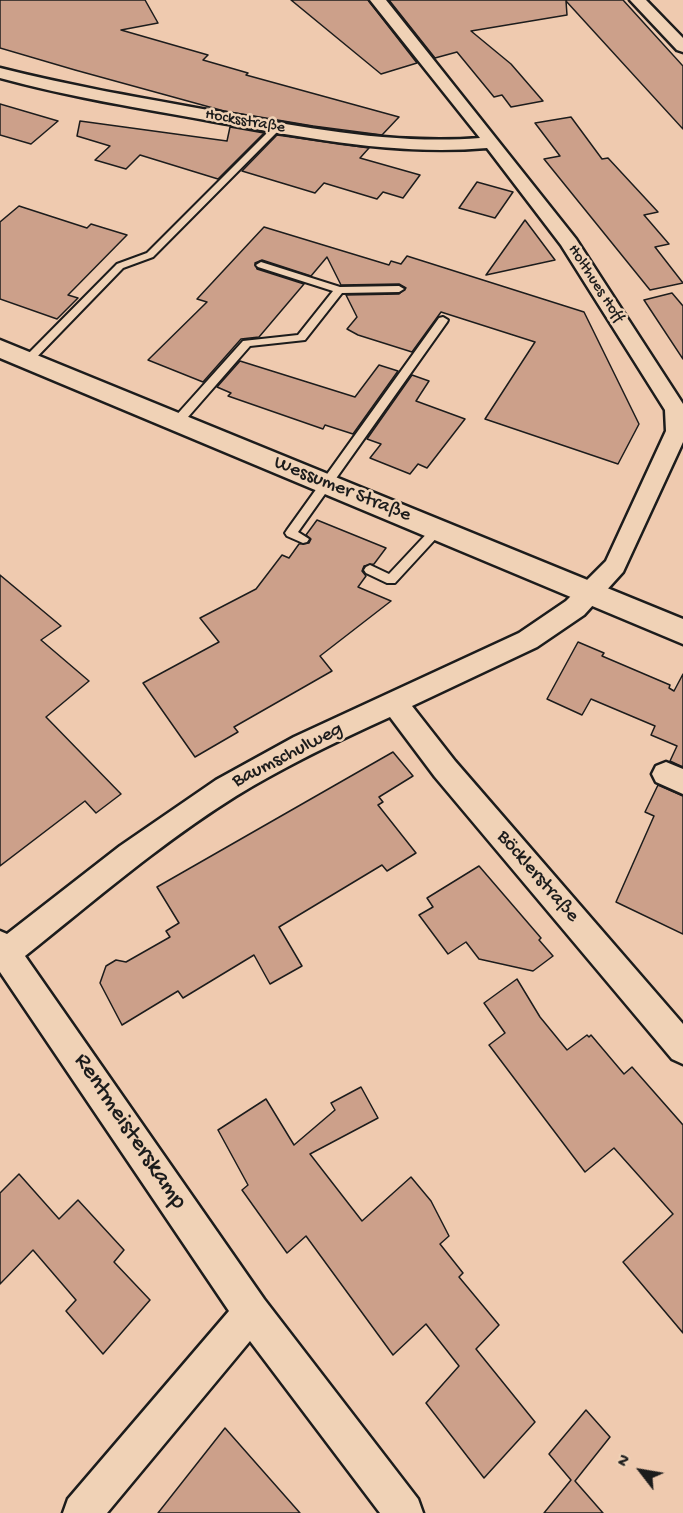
<!DOCTYPE html>
<html>
<head>
<meta charset="utf-8">
<style>
  body { margin:0 }
  #map { position:relative; width:683px; height:1513px; overflow:hidden; background:#efcaaf; font-family:"Gochi Hand",sans-serif }
  canvas { display:block }
  .north { position:absolute; left:611px; top:1441px; width:60px; height:60px; -webkit-text-stroke:4px #f0d2b6; paint-order:stroke; rotate:301deg; font-size:16px; font-weight:700; line-height:24px; text-align:center; color:#1c1c1c }
  .north::after { content:''; display:block; margin:auto; width:21px; height:27px; background:#1c1c1c; clip-path:polygon(50% 0,100% 100%,50% 72%,0 100%) }
</style>
</head>
<body>
<div id="map">
<canvas width="683" height="1513"></canvas>
<div class="north">N</div>
</div>
<script>
const c = document.querySelector('canvas').getContext('2d');
c.lineJoin = 'round';
function paint(path, color) { c.fillStyle = color; c.fill(path, 'evenodd'); }
function trace(path, color, width, dash) { c.strokeStyle = color; c.lineWidth = width; c.lineCap = dash ? 'butt' : 'round'; c.setLineDash(dash || []); c.stroke(path); }
function drawText(font, color, halo, rows, align = 'center') {
  c.font = font + ' "Gochi Hand",sans-serif'; c.lineWidth = 5; c.setLineDash([]); c.textBaseline = 'middle'; c.strokeStyle = halo; c.fillStyle = color; for (const [text, x, y, turn = 0] of rows) {
    c.save(); c.translate(x, y); c.rotate((+turn || 0) * Math.PI / 180); c.textAlign = isNaN(turn) ? turn : align; if (halo) c.strokeText(text, 0, 0); c.fillText(text, 0, 0); c.restore();
  }
}
const building = new Path2D(`
  M0,0H145L158,23L121,30L208,55L203,60L248,73L246,75L399,117L382,135L313,126L224,111L75,70L0,48Z
  M291,0H368L417,63L381,74Z
  M389,0H623L683,66V129L566,1L567,15L471,31L511,64L543,101L511,107L502,95L494,97L457,52L435,58Z
  M0,104L58,121L31,144L0,135Z
  M571,117L602,159L608,158L658,212L644,215L669,244L655,247L683,283L650,290L544,159L560,156L535,123Z
  M80,121L227,141L230,127L264,133L218,179L140,155L126,169L95,160L110,146L77,136Z
  M277,135L369,148L360,158L420,175L403,198L383,192L377,199L324,183L315,193L242,171Z
  M477,182L513,192L495,218L459,208Z
  M19,206L87,228L91,224L127,235L68,295L78,298L57,319L0,299V222Z
  M525,220L555,260L486,275Z
  M264,227L389,265L391,261L401,264L407,256L584,312L639,424L618,464L485,419L535,342L441,312L412,352L358,335L347,329L357,317L346,295L399,294L406,288L399,284L341,285L327,257L311,276L262,260L255,263L257,269L304,284L259,337L241,339L203,382L148,360L207,302L197,299Z
  M672,293L683,306V359L644,300Z
  M240,361L355,397L379,365L398,371L353,434L325,425L323,429L228,396L231,393L217,387Z
  M412,375L429,381L416,401L465,419L427,468L418,464L410,474L370,458L381,444L367,439Z
  M317,520L386,548L374,564L364,566L362,571L366,576L358,587L391,601L320,656L332,671L234,727L238,732L195,757L143,683L219,642L200,618L256,589L282,555L289,558L299,544L309,543L311,539L306,535Z
  M0,575L61,626L41,640L89,681L46,717L121,794L96,813L85,801L0,866Z
  M578,642L604,653L602,656L670,685L669,688L674,691L683,674V767L670,761L677,746L651,735L655,726L591,699L582,715L547,699Z
  M393,752L413,776L379,797L383,802L378,805L416,853L387,871L382,865L279,927L302,966L270,984L254,955L183,998L178,991L122,1025L100,983L106,966L116,960L126,962L170,937L166,931L179,923L157,887Z
  M658,785L683,796V934L616,902L654,816L645,812Z
  M479,866L541,938L539,940L553,956L533,971L479,959L466,942L448,954L419,915L433,907L427,898Z
  M517,979L540,1017L567,1050L587,1035L589,1037L591,1035L624,1074L632,1067L683,1125V1333L623,1262L673,1214L614,1148L585,1172L489,1045L505,1033L484,1003Z
  M361,1087L378,1118L310,1154L362,1221L411,1177L431,1201L449,1236L440,1244L463,1273L459,1277L499,1325L476,1349L535,1422L484,1478L426,1403L459,1366L426,1324L393,1355L306,1236L287,1253L242,1190L248,1185L218,1130L266,1099L294,1145L335,1110L331,1103Z
  M19,1174L59,1219L78,1200L124,1250L114,1262L150,1300L103,1354L66,1311L76,1300L33,1250L0,1284V1193Z
  M586,1410L610,1437L575,1481L603,1513H544L571,1480L549,1454Z
  M225,1428L300,1513H158Z`);
paint(building, '#cca08a');
trace(building, '#1c1c1c', 1.5);
const lane = new Path2D(`
  M274,126L281,128L153,257L123,268L32,362H24V358L117,264L147,253Z
  M261,262L340,287L399,286L404,289L399,292L342,293L305,340L250,346L181,425H173V419L243,341L298,335L333,291L258,267L256,265Z
  M443,317L448,320L447,322L298,532L309,539L307,542L303,543L287,536L285,533L287,530L439,318Z
  M437,526L441,527L443,530L441,533L395,583H387L366,573L364,570L366,567L370,565L389,574L433,527Z`);
const street = new Path2D(`
  M370,0H386L576,239L683,404V442L623,572L584,615L537,647L412,706L455,761L683,1024V1064L672,1059L435,777L390,717C337,741 285,766 236,796C161,843 94,901 25,956L264,1299L418,1499L423,1513H380L250,1341L107,1513H63L68,1499L229,1311L0,972V931L7,934L120,846L216,780L294,737L519,633L566,601L606,561L666,431L665,410L561,245L487,148C393,156 303,137 211,121C140,108 69,97 0,78V68C71,86 142,98 214,111C302,127 390,145 480,138Z
  M630,0H646L683,38V52L677,50Z
  M666,762L683,769V794L656,782L652,774L656,766Z`);
const secondary = new Path2D(`
  M0,340L683,619V644L0,358Z`);
trace(lane, '#1c1c1c', 4);
trace(street, '#1c1c1c', 5);
trace(secondary, '#1c1c1c', 5);
paint(lane, '#f0d2b6');
paint(street, '#f0d2b6');
paint(secondary, '#f0d2b6');
drawText('16px', '#1c1c1c', '#f0d2b6', [
  ["Hocksstraße",245,122,10],
  ["Holthues Hoff",595,284,57]
]);
drawText('20px', '#1c1c1c', '#f0d2b6', [
  ["Wessumer Straße",342,490,22],
  ["Baumschulweg",288,756,-27],
  ["Böcklerstraße",537,877,49]
]);
drawText('24px', '#1c1c1c', '#f0d2b6', [
  ["Rentmeisterskamp",129,1132,56]
]);
</script>
</body>
</html>
